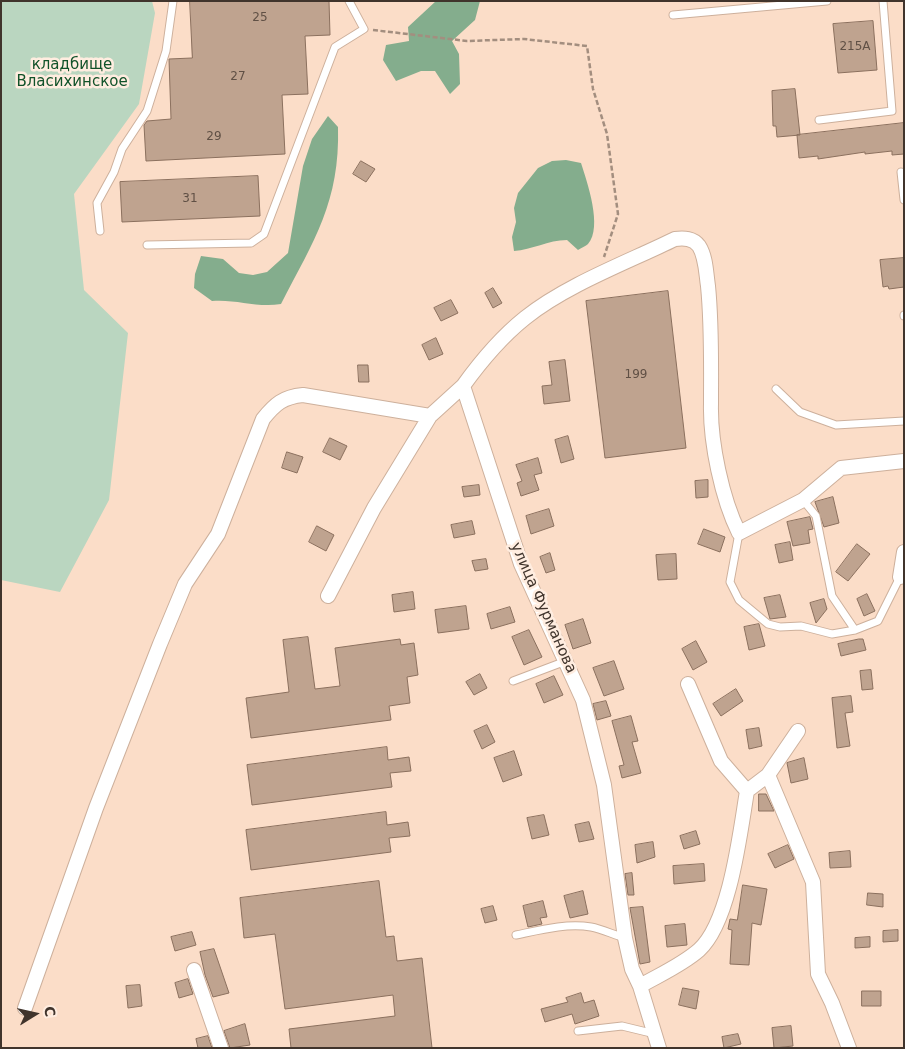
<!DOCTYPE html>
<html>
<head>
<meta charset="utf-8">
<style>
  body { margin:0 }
  #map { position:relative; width:905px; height:1049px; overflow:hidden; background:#fbddc8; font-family:"DejaVu Sans",sans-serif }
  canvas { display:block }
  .frame { position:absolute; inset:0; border:2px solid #40342c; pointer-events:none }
  .north { position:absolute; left:10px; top:989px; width:50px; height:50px; -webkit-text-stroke:4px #ffede0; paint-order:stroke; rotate:80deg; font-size:14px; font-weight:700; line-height:20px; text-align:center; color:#40342c }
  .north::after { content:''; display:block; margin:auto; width:18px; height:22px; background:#40342c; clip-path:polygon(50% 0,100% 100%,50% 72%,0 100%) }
</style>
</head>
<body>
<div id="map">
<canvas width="905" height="1049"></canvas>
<div class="frame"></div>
<div class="north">С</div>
</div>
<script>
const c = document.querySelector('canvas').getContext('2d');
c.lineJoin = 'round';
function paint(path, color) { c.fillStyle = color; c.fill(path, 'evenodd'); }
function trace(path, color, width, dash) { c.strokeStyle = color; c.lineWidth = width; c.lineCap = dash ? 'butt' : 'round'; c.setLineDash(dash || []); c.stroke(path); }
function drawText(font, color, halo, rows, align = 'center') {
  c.font = font + ' "DejaVu Sans",sans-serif'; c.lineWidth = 5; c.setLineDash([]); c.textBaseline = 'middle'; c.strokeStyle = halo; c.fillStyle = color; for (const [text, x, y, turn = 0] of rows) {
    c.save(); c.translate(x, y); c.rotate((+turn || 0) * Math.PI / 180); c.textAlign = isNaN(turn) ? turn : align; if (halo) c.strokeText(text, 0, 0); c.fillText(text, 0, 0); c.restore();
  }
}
paint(new Path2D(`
  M1,1H152L155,13L139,104L74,194L84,290L128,333L109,500L60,592L1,580Z`), '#bad6c0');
paint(new Path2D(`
  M436,1H480L475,20L452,41L459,54L460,84L450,94L435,71H421L396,81L383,60L386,45L409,41L408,27Z
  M328,116L338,127C340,202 314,240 281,304C257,308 236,299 212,301L194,288L195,274L201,256L223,259L239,273L253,275L267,272L288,253L303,166L312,139Z
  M566,160L581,163C587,182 603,227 588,244C586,246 581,248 578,250L567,240C548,240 532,250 514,251L512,237L516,222L514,208L518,193L538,168L552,161Z`), '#84ad8d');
const building = new Path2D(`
  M190,1H329L330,35L305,36L308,94L282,95L285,154L146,161L144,125L147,121L171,119L169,59L192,58Z
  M873,21L877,70L838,73L833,24Z
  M795,89L800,135L777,137L776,126H773L772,91Z
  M904,123V154L892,155V151L865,154V152L818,159V156L799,158L797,135Z
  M361,161L375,169L366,182L353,174Z
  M258,176L260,216L122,222L120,182Z
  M904,258V287L889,289L888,286L883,287L880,260Z
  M493,288L502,303L493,308L485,293Z
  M668,291L686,448L605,458L586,301Z
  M451,300L458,313L441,321L434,308Z
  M436,338L443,354L429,360L422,345Z
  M565,360L570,401L544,404L542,386L552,385L549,362Z
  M358,365H368L369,382H359Z
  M568,436L574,459L561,463L555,440Z
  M330,438L347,446L340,460L323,452Z
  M287,452L303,457L297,473L282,468Z
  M538,458L542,473L534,475L539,490L521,496L517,483L522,481L516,465Z
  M708,480V497L696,498L695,481Z
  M479,485L480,495L464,497L462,487Z
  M833,497L839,523L824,527L815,502Z
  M549,509L554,526L531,534L526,516Z
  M810,517L813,529L808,530L810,543L793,546L787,522Z
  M472,521L475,534L454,538L451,525Z
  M317,526L334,535L326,551L309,542Z
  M704,529L725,537L720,552L698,544Z
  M790,542L793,560L779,563L775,545Z
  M857,544L870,554L848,581L836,572Z
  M550,553L555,570L546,573L540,557Z
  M676,554L677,579L658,580L656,555Z
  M486,559L488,569L475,571L472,561Z
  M413,592L415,609L394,612L392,595Z
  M867,594L875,611L864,616L857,599Z
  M780,595L786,617L770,619L764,598Z
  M824,599L827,609L816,623L810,603Z
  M466,606L469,629L438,633L435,610Z
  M510,607L515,622L491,629L487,614Z
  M583,619L591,643L573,649L565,625Z
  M759,624L765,646L749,650L744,627Z
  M529,630L542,657L524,665L512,637Z
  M308,637L315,689L340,686L335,648L400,639L401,645L414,643L418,675L407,677L410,703L389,706L391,720L251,738L246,698L289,692L283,640Z
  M859,639H863L866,650L841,656L838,644Z
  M696,641L707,662L693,670L682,649Z
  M614,661L624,689L604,696L593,668Z
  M871,670L873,689L862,690L860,671Z
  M480,674L487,688L474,695L466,682Z
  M554,676L563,695L544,703L536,684Z
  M736,689L743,701L721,716L713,704Z
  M851,696L853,712L845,713L850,746L837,748L832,698Z
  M606,701L611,716L597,720L593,704Z
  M631,716L638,741L632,742L641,773L622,778L619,766L624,765L612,721Z
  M487,725L495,742L482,749L474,731Z
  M759,728L762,746L749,749L746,730Z
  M387,747L388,760L409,757L411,771L390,773L392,787L252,805L247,765Z
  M514,751L522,775L503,782L494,758Z
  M804,758L808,779L791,783L787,763Z
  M759,794H766L774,811H759Z
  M386,812L387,825L408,822L410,836L389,838L391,852L251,870L246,830Z
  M544,815L549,835L532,839L527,818Z
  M589,822L594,839L579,842L575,825Z
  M696,831L700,844L684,849L680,836Z
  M653,842L655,857L637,863L635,845Z
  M788,845L794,859L775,868L768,854Z
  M850,851L851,867L830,868L829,853Z
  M704,864L705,881L674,884L673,866Z
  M632,873L634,895H628L625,874Z
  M379,881L386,937L394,936L397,961L422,958L432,1048H291L289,1029L395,1016L393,995L285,1009L275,934L244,938L240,898Z
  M743,885L767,889L761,925L752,923L749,965L730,964L732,930L728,929L730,919L737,920Z
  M583,891L588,914L570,918L564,896Z
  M868,893L883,894V907L867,905Z
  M543,901L547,917L540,918L542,924L528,927L523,906Z
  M493,906L497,920L485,923L481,909Z
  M643,907L650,962L640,964L630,908Z
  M685,924L687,945L667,947L665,926Z
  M898,930V941L883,942V931Z
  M192,932L196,945L175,951L171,937Z
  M870,937V947L855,948V938Z
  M214,949L229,993L213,997L205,975L200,952Z
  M188,979L193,994L179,998L175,983Z
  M140,985L142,1006L128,1008L126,986Z
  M683,988L699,991L696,1009L679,1005Z
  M862,991H881V1006H862Z
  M581,993L584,1003L594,1000L599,1016L575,1024L572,1014L545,1022L541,1009L568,1002L566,998Z
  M245,1024L250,1045L230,1048L224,1031Z
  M791,1026L793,1046L774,1048L772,1028Z
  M738,1034L741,1044L724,1048L722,1037Z
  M208,1036L212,1048H198L196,1039Z`);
paint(building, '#bfa38f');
trace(building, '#8b705e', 1);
const service = new Path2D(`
  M673,15L827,1
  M819,120L892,111L883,1
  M901,172L904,200
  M100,231L97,203L114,172L122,149L147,111L166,51L173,1
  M147,245L251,243L264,234L335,47L364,29L349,1
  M904,315V316
  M776,389L800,412L836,425L904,421
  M803,500L816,516L832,596L855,630
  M739,533L730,582L739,600L768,624L780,627L801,626L832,634L855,630L878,621L900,577
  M513,681L566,661
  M516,935C540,930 566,923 591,927C602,929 614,935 625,938
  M578,1031L622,1026L655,1034`);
const minor = new Path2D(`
  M463,386C481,361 500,338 525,318C566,285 628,262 675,239C684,238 693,238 699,246C706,257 706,273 708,286C712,326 711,364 711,404C710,442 722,499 739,533L803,500L841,468L904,461
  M900,577L904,552
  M328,596L374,508L430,416L463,386L521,564L583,700L604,785L625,938L632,969L640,986L659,1048
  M688,684L721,761L747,791
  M798,731L768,775L813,882L818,974L832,1003L849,1048
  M194,970L221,1048
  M640,986C659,975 682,965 699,950C730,922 740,833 747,791L768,775
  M25,1008L96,808L160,644L185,584L218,534L263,419C275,404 283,397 303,395L430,416`);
trace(service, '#cdb09c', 9);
trace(minor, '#cdb09c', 16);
trace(new Path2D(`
  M373,30L467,41L524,39L587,46L593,89L607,134L618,214L604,257`), '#a38e7f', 2.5, [5, 2.5]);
trace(service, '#fff', 7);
trace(minor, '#fff', 14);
drawText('12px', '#605045', null, [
  ["25",260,18],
  ["215А",855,47],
  ["27",238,77],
  ["29",214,137],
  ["31",190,199],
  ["199",636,375]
]);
drawText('15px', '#115229', '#ffede0', [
  ["кладбище",72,65],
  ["Власихинское",72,82]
]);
drawText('15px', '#40342c', '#ffede0', [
  ["улица Фурманова",543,608,66]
]);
</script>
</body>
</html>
